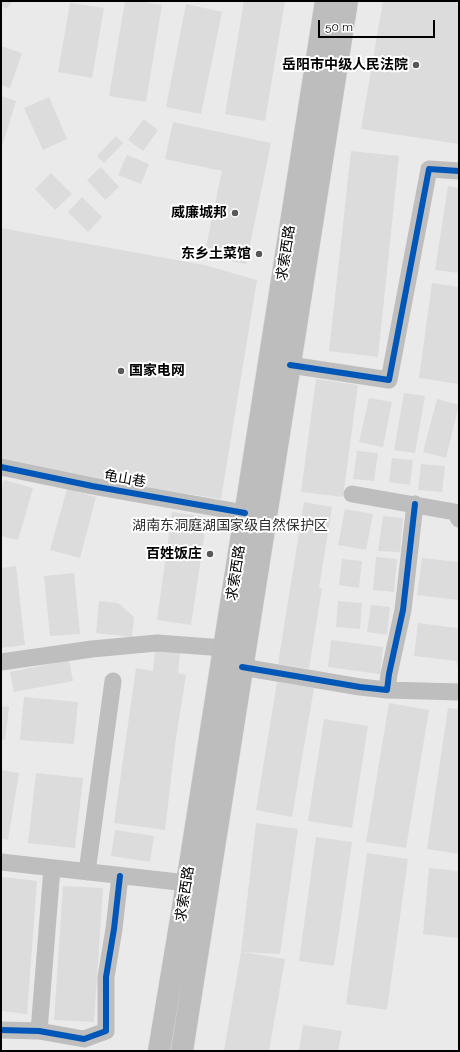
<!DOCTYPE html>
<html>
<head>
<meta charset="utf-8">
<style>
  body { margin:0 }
  #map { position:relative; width:460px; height:1052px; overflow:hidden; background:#fff; font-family:Raleway,sans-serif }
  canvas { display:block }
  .frame { position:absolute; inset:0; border:2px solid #000; pointer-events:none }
  .scale { position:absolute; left:318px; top:20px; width:117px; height:18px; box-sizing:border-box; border:2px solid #000; border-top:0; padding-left:5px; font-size:12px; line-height:14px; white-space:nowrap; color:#000; -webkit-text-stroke:3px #fff; paint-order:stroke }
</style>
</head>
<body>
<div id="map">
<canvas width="460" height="1052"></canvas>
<div class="frame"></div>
<div class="scale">50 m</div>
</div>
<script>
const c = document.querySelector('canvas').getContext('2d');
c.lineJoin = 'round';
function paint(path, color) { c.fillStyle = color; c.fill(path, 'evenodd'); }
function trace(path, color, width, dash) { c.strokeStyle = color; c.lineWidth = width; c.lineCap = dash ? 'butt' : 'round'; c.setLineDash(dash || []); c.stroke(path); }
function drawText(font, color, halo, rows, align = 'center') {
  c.font = font + ' Raleway,"Noto Sans SC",sans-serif'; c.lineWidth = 4; c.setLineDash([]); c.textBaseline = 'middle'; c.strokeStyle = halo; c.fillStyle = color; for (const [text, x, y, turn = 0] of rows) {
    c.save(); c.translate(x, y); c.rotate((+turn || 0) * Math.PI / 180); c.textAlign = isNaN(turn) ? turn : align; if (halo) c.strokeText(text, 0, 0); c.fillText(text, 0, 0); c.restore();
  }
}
paint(new Path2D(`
  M1,1H459V1051H1Z`), '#eaeaea');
paint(new Path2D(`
  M1,1H13L6,9L1,5Z
  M125,1H138L162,5L146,102L109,96Z
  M244,1H285L265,121L225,114Z
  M383,1H459V144L361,129Z
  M70,3L104,8L92,78L58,72Z
  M186,4L222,12L201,114L166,107Z
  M1,46L22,53L10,88L1,85Z
  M1,96L16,101L1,150Z
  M49,97L67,139L43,150L24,108Z
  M144,119L158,130L143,151L128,140Z
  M173,122L271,143L246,264L204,256L222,171L165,159Z
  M116,136L123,143L104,163L97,156Z
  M351,151L399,156L378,357L329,351Z
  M127,155L149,164L141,184L118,175Z
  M101,167L119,187L105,200L87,180Z
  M51,173L72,194L55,210L35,189Z
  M448,186L459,188V273L435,270Z
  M82,197L102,217L88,232L68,212Z
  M1,228L204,265L257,280L221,499L35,471L1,462Z
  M432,283L459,287V384L419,378Z
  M316,379L358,385L343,497L301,492Z
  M404,393L425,396L415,453L394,450Z
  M369,398L392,402L383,447L359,442Z
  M437,399L459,405L446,458L423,452Z
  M357,451L378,453L374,481L353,479Z
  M392,458L413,460L410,485L389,482Z
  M421,464L445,466L442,492L418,490Z
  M4,480L33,488L18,540L1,536V491Z
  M67,489L96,497L80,558L50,550Z
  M304,502L332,507L319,588H322L309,669L278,664Z
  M345,509L373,514L366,550L338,545Z
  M172,512L207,517L191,625L157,620Z
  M383,516L403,518L400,552L378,551Z
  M376,557L397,559L394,592L373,590Z
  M422,558L459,562V589L458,600L417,595Z
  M342,559L362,561L359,588L339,585Z
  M16,566L25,645L1,648V568Z
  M74,573L80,634L50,636L44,576Z
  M99,601L118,603L134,617L132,637L96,633Z
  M338,601L362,603L360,629L336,627Z
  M371,605L390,607L387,635L367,632Z
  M418,623L457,628L459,626V670L456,661L414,656Z
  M331,640L383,647L380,674L328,667Z
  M155,651L180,653L178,673L186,675L175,745L165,830L114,823L136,668L153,671Z
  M69,660L73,681L14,692L10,672Z
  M277,682L314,688L292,817L256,810Z
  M24,697L78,702L74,744L20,740Z
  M389,703L429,710L406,848L366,842Z
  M1,706L9,707L5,740L1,739Z
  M448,708L459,709V854L427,849Z
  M324,719L368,726L352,828L308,821Z
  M1,770L19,773L8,840L1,839Z
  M36,773L83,778L75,848L28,843Z
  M256,823L298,829L280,954L242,952L285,959L269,1051H224L241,952Z
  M115,830L154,836L150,862L111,856Z
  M316,837L352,842L334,966L299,961Z
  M367,853L408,859L387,1010L346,1004Z
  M429,868L459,871V938L423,934Z
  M2,877L37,881L27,1014L1,1011V888Z
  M63,886L103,888L94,1022L54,1020Z
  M303,1025L342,1031L338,1051H299Z`), '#dcdcdc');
const primary = new Path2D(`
  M159,1051L187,883L326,1
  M182,1051L347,1`);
trace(primary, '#dbdbdb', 23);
trace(new Path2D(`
  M290,365L389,380L429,169L459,171
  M1,467L92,486L245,513
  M352,494L455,512L459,519
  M1,662L92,649L157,643L224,648
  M242,667L360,687L387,690L389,674L403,610L415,504
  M387,690L459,692
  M1,862L187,883
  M87,872L113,681
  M1,1030L39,1031L84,1039L106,1031V977L114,929L120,876
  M39,1031L52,868`), '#bebebe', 17);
trace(primary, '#bdbdbd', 22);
trace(new Path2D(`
  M290,365L389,380L429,169L459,171
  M1,467L92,486L245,513
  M242,667L360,687L387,690L389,674L403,610L415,504
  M1,1030L39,1031L84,1039L106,1031V977L114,929L120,876`), '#0057b8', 6);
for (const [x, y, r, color] of [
  [416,65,4,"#595959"],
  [235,213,4,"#595959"],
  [259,254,4,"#595959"],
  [121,371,4,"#595959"],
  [210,554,4,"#595959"]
]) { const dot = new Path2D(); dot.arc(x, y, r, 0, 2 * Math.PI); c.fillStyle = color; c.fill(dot); trace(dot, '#fff', 1.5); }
drawText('bold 14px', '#000', '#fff', [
  ["岳阳市中级人民法院",408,65],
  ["威廉城邦",227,213],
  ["东乡土菜馆",251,254],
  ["国家电网",129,371,"left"],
  ["百姓饭庄",202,554]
], 'right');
drawText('14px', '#000', '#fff', [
  ["求索西路",286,253,-81],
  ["龟山巷",125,479,10],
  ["求索西路",236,573,-81],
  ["求索西路",185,894,-81]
]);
drawText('14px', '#2f2f2f', '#fff', [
  ["湖南东洞庭湖国家级自然保护区",230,526]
]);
</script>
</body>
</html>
